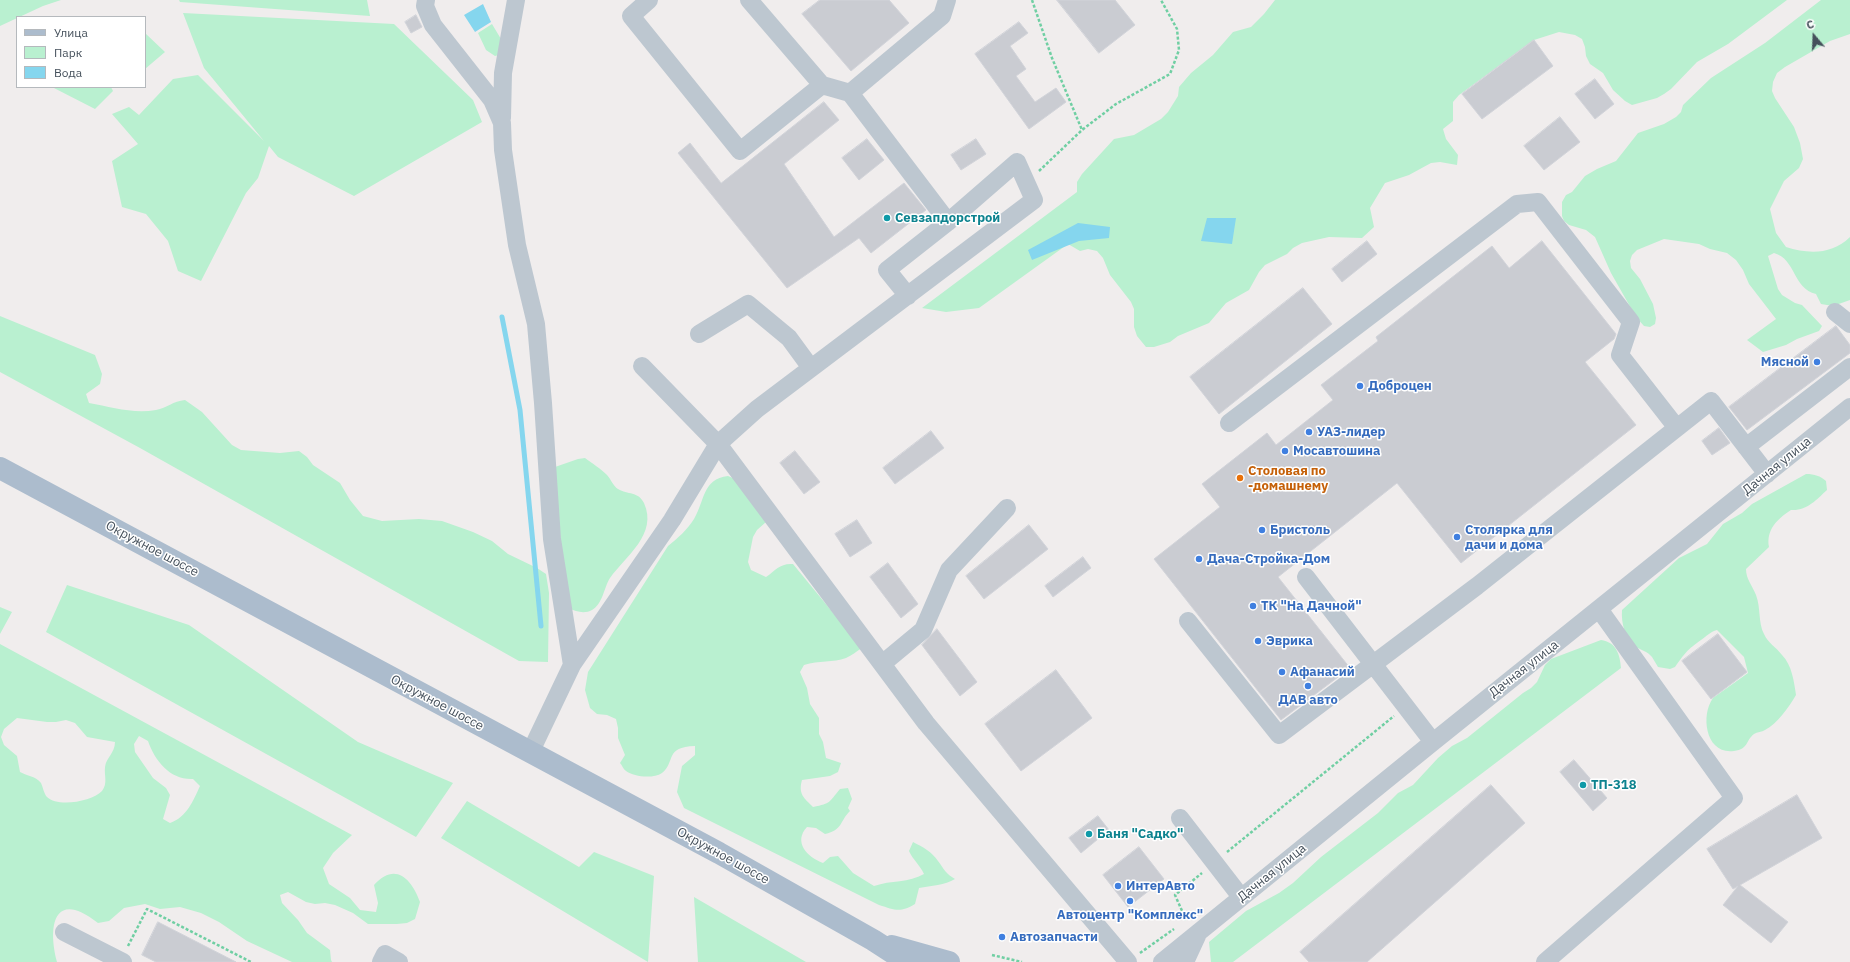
<!DOCTYPE html>
<html>
<head>
<meta charset="utf-8">
<style>
  body { margin:0 }
  #map { position:relative; width:1850px; height:962px; overflow:hidden; background:#f0eded; font-family:"IBM Plex Sans",sans-serif }
  canvas { display:block }
  .legend { position:absolute; left:16px; top:16px; width:130px; height:72px; box-sizing:border-box; background:#fff; border:1px solid #b5b9bd; margin:0; padding:5px 7px; list-style:none; font-size:12px; color:#45505b }
  .legend li { display:flex; align-items:center; gap:8px; height:20px }
  .legend b { width:20px; border:1px solid #b5b9bd }
  .north { position:absolute; left:1794px; top:16px; width:40px; height:40px; -webkit-text-stroke:3px #fff; paint-order:stroke; rotate:341deg; font-size:11px; font-weight:700; line-height:16px; text-align:center; color:#45505b }
  .north::after { content:''; display:block; margin:auto; width:14px; height:18px; background:#45505b; clip-path:polygon(50% 0,100% 100%,50% 72%,0 100%) }
</style>
</head>
<body>
<div id="map">
<canvas width="1850" height="962"></canvas>
<ul class="legend">
<li><b style="height:5px;background:#acbccd"></b>Улица</li>
<li><b style="height:11px;background:#b9f0d0"></b>Парк</li>
<li><b style="height:11px;background:#85d6ee"></b>Вода</li>
</ul>
<div class="north">С</div>
</div>
<script>
const c = document.querySelector('canvas').getContext('2d');
c.lineJoin = 'round';
function paint(path, color) { c.fillStyle = color; c.fill(path, 'evenodd'); }
function trace(path, color, width, dash) { c.strokeStyle = color; c.lineWidth = width; c.lineCap = dash ? 'butt' : 'round'; c.setLineDash(dash || []); c.stroke(path); }
function drawText(font, color, halo, rows, align = 'center') {
  c.font = font + ' "IBM Plex Sans",sans-serif'; c.lineWidth = 3; c.setLineDash([]); c.textBaseline = 'middle'; c.strokeStyle = halo; c.fillStyle = color; for (const [text, x, y, turn = 0] of rows) {
    c.save(); c.translate(x, y); c.rotate((+turn || 0) * Math.PI / 180); c.textAlign = isNaN(turn) ? turn : align; if (halo) c.strokeText(text, 0, 0); c.fillText(text, 0, 0); c.restore();
  }
}
paint(new Path2D(`
  M0,0H61L43,6L0,26Z
  M179,0H367L370,16L180,2Z
  M1275,0H1787L1728,44L1697,62L1671,89L1664,94L1657,98L1632,105L1625,101L1613,90L1603,73L1590,64L1586,56L1585,47L1582,39L1575,35L1559,32L1534,40L1459,95L1453,102V121L1443,129L1446,139L1458,155L1457,165L1440,162L1431,163L1409,175L1385,183L1370,208L1374,227L1362,238L1329,237L1302,243L1293,248L1287,254L1265,265L1259,272L1249,290L1226,303L1209,323L1178,336L1170,342L1154,347H1146L1137,336L1134,327V309L1131,302L1110,275L1103,258L1097,251L1088,249L1080,251L1068,244L979,308L946,312L922,308L1077,192V182L1082,174L1114,139L1134,135L1161,119L1168,112L1178,96L1179,87L1191,73L1213,55L1233,32L1251,27L1264,14Z
  M1821,0H1850V34L1830,41L1785,67L1777,73L1773,82L1772,91L1775,98L1794,127L1800,143L1803,159L1799,168L1784,181L1770,209L1776,233L1786,247C1808,254 1832,255 1850,237V300L1833,306L1821,304L1816,294C1793,289 1796,259 1774,253L1768,256L1778,289L1782,295L1795,303L1802,305L1822,326L1819,331L1797,339L1786,345L1763,352L1747,340L1776,319L1749,284L1743,270L1736,260L1727,253L1710,249L1699,244L1664,239L1637,250L1632,255L1630,261L1631,268L1640,279L1653,304L1656,318L1655,324L1650,327L1644,326L1636,317L1611,273L1595,237L1586,230L1569,225L1564,221L1562,216V202L1566,195L1572,192L1585,176L1597,169L1616,161L1638,133L1664,124L1676,117L1681,112L1683,105L1711,78L1765,43Z
  M183,13L394,24L473,100L482,122L354,196L278,157L269,146L258,178L246,193L201,281L178,271L168,241L146,214L122,207L112,161L138,144L112,114L129,107L139,115L173,79L198,75L264,141L204,68Z
  M492,24L501,39L503,54L495,56L486,50L478,33Z
  M145,33L165,52L145,69Z
  M52,87H111L113,91L95,109Z
  M0,316L95,355L102,374L100,384L86,394L89,403C111,407 133,414 156,410C167,408 173,401 185,400L202,412L232,445L241,450L280,453L299,451L307,457L313,465L340,483L350,500L363,516L382,521L419,519L442,521L473,532L492,541L508,554L537,568L546,574L549,593L548,662L519,661L140,448L0,372Z
  M585,458C592,463 601,469 607,475C611,479 613,486 618,489C628,495 638,491 644,503C658,534 626,556 610,578C604,587 603,604 592,610C585,614 576,612 569,608C562,561 558,515 555,467L578,459Z
  M1806,474C1815,474 1820,476 1826,481L1827,490C1816,500 1807,511 1791,510C1777,519 1766,530 1769,547L1746,569C1746,579 1752,585 1756,595C1761,608 1758,623 1764,634C1768,643 1776,647 1782,655C1792,665 1794,682 1796,695C1789,707 1777,724 1765,730C1762,732 1757,732 1754,734C1745,741 1749,749 1734,751C1706,755 1700,716 1713,698L1748,673L1744,657L1717,630C1710,632 1707,636 1701,640C1687,650 1685,653 1675,667L1670,669L1658,667C1656,664 1654,660 1652,657C1647,651 1641,650 1636,647C1625,639 1621,623 1622,610L1679,558L1707,544L1723,524L1742,513L1752,504Z
  M728,476L735,479L766,522L757,530L753,537L748,562L751,570L766,577C776,570 780,563 793,564L862,648C857,651 851,656 846,658C833,663 819,660 804,665L800,672L807,688L810,704L819,718V734L823,742L826,758L841,763L838,772L830,776L802,780C798,794 804,798 813,807C832,803 828,803 840,789L848,788L852,799L848,808L850,811C839,822 843,830 825,834L816,828L807,827C793,842 807,857 823,863L830,857L838,856L853,873L874,886C891,880 909,883 924,874C920,865 913,860 909,851L913,842C923,847 932,852 938,861C944,869 946,874 955,879C945,885 931,886 919,888L915,904C900,913 895,910 879,905L684,808L677,792L682,766L695,755V746C664,747 676,762 662,773C653,779 634,777 626,771C623,769 622,765 620,763L625,755L618,738V728L616,719L607,715L597,714L590,708L585,690L588,672L668,546C678,538 687,530 694,519C705,501 702,479 728,476Z
  M67,585L189,625L358,742L453,783L416,837L46,632Z
  M0,607L12,612L0,634Z
  M1601,640C1616,642 1620,654 1621,668L1233,962H1211L1209,942L1246,911L1279,893L1293,883L1321,857L1378,813L1398,793L1413,785L1438,758L1452,746L1467,738L1523,693L1531,688L1537,682L1545,665L1551,659Z
  M0,644L352,835L333,853L323,868L329,884L350,898L360,910L376,912L378,903L374,885C395,861 412,879 420,902L415,919L407,923L397,924H368L353,913L335,905L325,903L315,904L306,902L288,892L280,895L282,903L298,920L307,933L330,950L331,960L332,962H292L247,941L219,922L201,913L180,907L160,909L145,904L124,908L109,921L98,923C55,889 47,924 57,962H0ZM17,718L47,722H56L66,720L75,723L87,737L115,742C115,753 106,758 105,767C104,776 108,783 102,791C93,801 58,808 47,797C44,794 43,787 41,783C36,776 27,776 20,772L17,756L4,745L1,737L4,729ZM139,736L148,741C155,761 170,780 193,779L200,786C193,801 187,817 170,823L163,819L170,795L166,788L153,778L135,752L134,744Z
  M467,801L579,867L594,852L654,876L648,962L441,838Z
  M694,897L806,962H698Z`), '#b9f0d0');
paint(new Path2D(`
  M483,4L491,22L475,32L464,15Z
  M1207,218H1236L1232,244L1201,241Z
  M1078,223L1110,227L1109,238L1079,241L1032,260L1028,250Z`), '#85d6ee');
trace(new Path2D(`
  M502,317L520,410L541,626`), '#85d6ee', 5);
const building = new Path2D(`
  M820,0H889L909,23L851,71L802,14Z
  M1057,0H1115L1135,25L1099,53Z
  M416,15L422,27L411,33L405,22Z
  M1019,22L1028,33L1010,46L1026,69L1016,76L1035,102L1056,88L1066,102L1029,129L975,54Z
  M1534,40L1553,66L1482,119L1462,94Z
  M1595,79L1614,104L1595,119L1575,94Z
  M824,102L839,120L784,164L834,237L904,183L926,210L871,253L859,238L787,288L678,153L690,143L721,183Z
  M1560,117L1580,142L1544,170L1524,146Z
  M867,139L884,160L859,180L842,158Z
  M976,139L986,154L961,170L951,155Z
  M1367,241L1377,254L1342,282L1332,269Z
  M1542,241L1616,334L1614,339L1585,362L1636,425L1461,563L1397,483L1278,577L1350,668L1281,720L1154,559L1220,507L1202,484L1267,433L1276,445L1333,400L1321,385L1378,341L1376,337L1492,246L1509,268Z
  M1303,288L1332,324L1219,414L1190,377Z
  M1836,326L1850,345V353L1747,430L1729,407Z
  M1719,428L1730,443L1712,455L1702,441Z
  M931,431L944,448L895,484L883,468Z
  M795,451L820,482L804,494L780,463Z
  M857,520L872,543L850,557L835,534Z
  M1029,525L1048,549L984,599L966,576Z
  M1083,557L1091,568L1053,597L1045,586Z
  M888,563L918,604L901,618L870,577Z
  M937,629L977,682L960,696L922,645Z
  M1718,634L1747,672L1711,699L1682,661Z
  M1056,670L1092,718L1021,771L985,724Z
  M1574,760L1607,798L1593,811L1560,772Z
  M1491,785L1525,823L1367,962H1309L1300,952Z
  M1797,795L1822,838L1740,885L1788,922L1771,943L1723,905L1738,886L1733,889L1707,849Z
  M1098,816L1109,830L1081,853L1069,838Z
  M1139,847L1164,879L1128,907L1103,875Z
  M158,922L236,962H156L142,955Z`);
paint(building, '#caccd2');
trace(building, '#d1d3d9', 1);
trace(new Path2D(`
  M1032,0L1052,58L1082,130
  M1039,171L1082,130L1116,104L1170,74L1179,50L1177,29L1161,0
  M1227,852L1394,716
  M1186,920L1175,895L1202,873
  M128,946L147,909L251,962
  M1140,953L1174,929
  M992,955L1022,962`), '#70cfa3', 2.5, [3, 2]);
trace(new Path2D(`
  M426,0L425,6L433,25L492,100L502,123L503,150L517,245L536,324L543,403L552,539L572,665
  M649,0L631,16L740,151L822,85
  M749,0L822,85L850,93L948,222
  M850,93L942,16L947,0
  M502,118L503,73L516,0
  M908,296L887,270L948,222L1017,162L1034,200L757,409L718,444L926,723L1128,962
  M1835,312L1850,324
  M699,334L748,304L789,338L811,368
  M1229,423L1517,204L1538,202L1631,322L1620,355L1677,428
  M1746,447L1850,367
  M1306,577L1433,742
  M1188,621L1279,735L1477,586L1711,401L1767,474
  M882,664L923,630L949,570L1007,508
  M530,753L572,665L672,520L718,444L642,366
  M1180,818L1241,897
  M64,932L123,962
  M381,962L385,954L399,962
  M1162,962L1433,742L1850,407
  M1185,962L1197,936
  M1545,962L1734,798L1599,609`), '#bdc7d0', 18);
trace(new Path2D(`
  M0,468L719,853L873,940L907,962
  M892,946L949,962`), '#acbccd', 22);
for (const [x, y, r, color] of [
  [887,218,4,"#0f9aa8"],
  [1817,362,4,"#3f7fe0"],
  [1360,386,4,"#3f7fe0"],
  [1309,432,4,"#3f7fe0"],
  [1285,451,4,"#3f7fe0"],
  [1240,478,4,"#e8710a"],
  [1262,530,4,"#3f7fe0"],
  [1457,537,4,"#3f7fe0"],
  [1199,559,4,"#3f7fe0"],
  [1253,606,4,"#3f7fe0"],
  [1258,641,4,"#3f7fe0"],
  [1282,672,4,"#3f7fe0"],
  [1308,686,4,"#3f7fe0"],
  [1583,785,4,"#0f9aa8"],
  [1089,834,4,"#0f9aa8"],
  [1118,886,4,"#3f7fe0"],
  [1130,901,4,"#3f7fe0"],
  [1002,937,4,"#3f7fe0"]
]) { const dot = new Path2D(); dot.arc(x, y, r, 0, 2 * Math.PI); c.fillStyle = color; c.fill(dot); trace(dot, '#fff', 1.5); }
drawText('bold 13px', '#0d838f', '#fff', [
  ["Севзапдорстрой",895,218],
  ["ТП-318",1591,785],
  ["Баня \"Садко\"",1097,834]
], 'left');
drawText('bold 13px', '#366cbe', '#fff', [
  ["Мясной",1809,362,"right"],
  ["Доброцен",1368,386],
  ["УАЗ-лидер",1317,432],
  ["Мосавтошина",1293,451],
  ["Бристоль",1270,530],
  ["Столярка для",1465,530],
  ["дачи и дома",1465,545],
  ["Дача-Стройка-Дом",1207,559],
  ["ТК \"На Дачной\"",1261,606],
  ["Эврика",1266,641],
  ["Афанасий",1290,672],
  ["ДАВ авто",1308,700,"center"],
  ["ИнтерАвто",1126,886],
  ["Автоцентр \"Комплекс\"",1130,915,"center"],
  ["Автозапчасти",1010,937]
], 'left');
drawText('13px', '#45505b', '#fff', [
  ["Дачная улица",1777,466,-39],
  ["Окружное шоссе",152,549,28],
  ["Дачная улица",1524,669,-38],
  ["Окружное шоссе",437,703,28],
  ["Окружное шоссе",723,856,29],
  ["Дачная улица",1272,873,-39]
]);
drawText('bold 13px', '#c56008', '#fff', [
  ["Столовая по",1248,471],
  ["-домашнему",1248,486]
], 'left');
</script>
</body>
</html>
